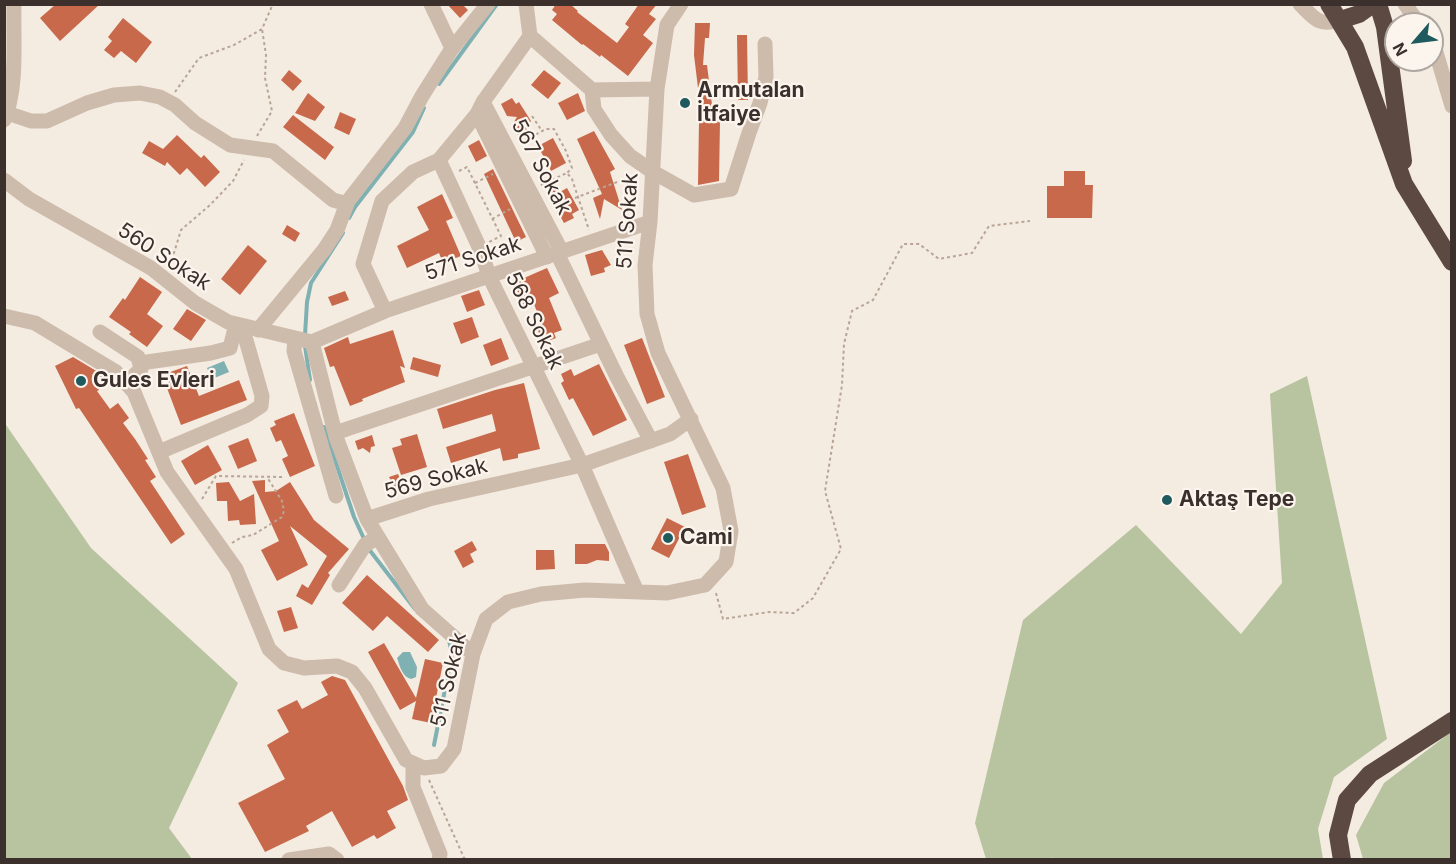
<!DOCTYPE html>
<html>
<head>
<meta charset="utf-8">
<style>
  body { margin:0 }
  #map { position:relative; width:1456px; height:864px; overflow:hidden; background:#f4ebe1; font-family:Inter,sans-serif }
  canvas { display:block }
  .frame { position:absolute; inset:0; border:6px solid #3b302b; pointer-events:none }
  .north { position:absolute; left:1384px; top:12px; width:60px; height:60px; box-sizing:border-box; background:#fbf5ee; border:2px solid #aea6a0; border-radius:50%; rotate:242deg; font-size:16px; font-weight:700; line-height:24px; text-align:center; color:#3b302b }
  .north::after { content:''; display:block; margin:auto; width:21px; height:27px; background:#1f5a5e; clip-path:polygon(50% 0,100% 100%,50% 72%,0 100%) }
</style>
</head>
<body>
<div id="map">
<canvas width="1456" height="864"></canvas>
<div class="frame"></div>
<div class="north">N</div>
</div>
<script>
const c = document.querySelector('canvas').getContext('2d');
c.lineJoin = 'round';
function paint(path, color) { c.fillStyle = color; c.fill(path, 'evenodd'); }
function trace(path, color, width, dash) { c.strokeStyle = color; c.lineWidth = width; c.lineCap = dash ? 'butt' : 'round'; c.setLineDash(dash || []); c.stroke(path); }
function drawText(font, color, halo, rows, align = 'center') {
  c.font = font + ' Inter,sans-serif'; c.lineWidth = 4.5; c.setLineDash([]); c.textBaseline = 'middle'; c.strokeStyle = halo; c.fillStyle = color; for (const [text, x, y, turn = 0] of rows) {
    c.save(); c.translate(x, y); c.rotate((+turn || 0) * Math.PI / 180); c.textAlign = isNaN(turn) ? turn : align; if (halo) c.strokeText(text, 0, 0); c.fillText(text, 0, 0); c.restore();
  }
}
paint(new Path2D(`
  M1307,376L1387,739L1334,777L1318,829L1323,859H1052V857L1049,860L986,859L975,823L1023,620L1136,525L1241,634L1282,583L1270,394Z
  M4,422L91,548L238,683L169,828L192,859H5Z
  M1451,732V859H1363L1356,835L1384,783Z`), '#b8c4a0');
paint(new Path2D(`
  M224,361L229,372L212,379L207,368Z
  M403,652H410L417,667L416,677L411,679C402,677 400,666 397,658Z`), '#7fb0b2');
trace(new Path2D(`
  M439,84L497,4
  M349,218L355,207L413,132L424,108
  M305,335L307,302L311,283L343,233
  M305,346L310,380
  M324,427L354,517L365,541
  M368,548L415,609
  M434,745L452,654L449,640`), '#7fb0b2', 4);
paint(new Path2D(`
  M56,4H100L60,41L40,18Z
  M447,4H462L468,10L460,18Z
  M556,4H570L578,11L577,12L617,43L629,27L625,24L639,4H657L649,14L656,19L643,35L653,43L628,76L601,55L600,57L583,44L582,45L552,20L557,14L552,10Z
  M123,18L152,42L136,63L121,51L114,58L104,50L112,41L108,37Z
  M695,23H710L709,38H705L703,65H707L714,121H720L719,181L698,185L699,121H702L694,55Z
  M737,35H747L748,100H738Z
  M289,70L302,81L293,91L281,80Z
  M544,70L561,83L548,99L531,85Z
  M308,93L325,107L315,121L295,113Z
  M578,93L585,111L567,120L558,103Z
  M512,98L516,104L519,102L531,121L526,127L528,132L519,137L512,125L517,117L507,116L501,104Z
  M340,112L356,119L349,135L334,128Z
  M293,115L334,147L325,160L283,127Z
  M594,131L615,169L610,172L622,210L604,199L600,219L593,198L602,194L577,139Z
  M177,135L201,158L204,155L220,172L205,187L187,168L180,175L167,162L165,166L142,153L149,141L163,149Z
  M553,138L566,163L551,171L538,146Z
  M479,140L487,156L476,162L468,146Z
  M493,169L526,237L516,242L484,174Z
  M1064,171H1085V185H1093L1092,218H1047V186H1064Z
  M557,187L560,192L567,188L579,210L572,214L574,218L564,223L547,193Z
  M442,194L453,218L446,221L461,256L443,263L439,253L407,268L397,246L429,230L417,207Z
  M287,225L300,233L295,242L282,234Z
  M248,245L267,261L240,295L221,279Z
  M602,250L611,265L604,268L605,272L591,276L585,255Z
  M547,268L559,293L549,298L562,330L554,333L556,338L543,343L537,328L543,326L533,302L524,306L513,281L523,276L524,278Z
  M140,277L162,292L147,314L163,326L147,347L129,334L131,332L109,317L123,298L125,300Z
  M479,290L485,305L467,312L461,296Z
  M345,291L349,300L332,306L328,297Z
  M187,309L206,320L191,341L173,329Z
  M472,317L479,337L461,344L453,323Z
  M393,330L405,368L400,366L405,382L362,399L363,401L350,406L334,366L330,367L324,348L348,337L350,344Z
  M501,338L509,359L491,366L483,345Z
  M642,338L665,397L647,404L624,345Z
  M73,357L103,375L104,379L96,383L99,390L97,391L110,409L118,403L129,418L123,423L135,439L148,459L145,460L156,477L150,481L185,534L171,544L79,408L76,409L55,366Z
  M413,357L441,365L438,377L410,369Z
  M599,364L627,420L593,436L573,398L569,400L561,383L564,381L561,374L571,369L574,376Z
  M187,366L199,396L239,380L247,400L181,425L162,375Z
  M524,383L540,449L518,454V458L503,461L500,448L451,463L446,447L496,431L492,414L443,429L437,409L495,390Z
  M294,413L315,466L290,477L282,459L288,456L281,440L276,442L270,428L276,425L274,421Z
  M417,434L427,467L401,475L392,448L402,445L400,439Z
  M372,435L375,446L371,447L370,453L363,448L358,450L355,441Z
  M248,438L257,461L238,469L228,446Z
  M208,445L222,470L195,485L181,461Z
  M688,454L706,507L682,515L664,462Z
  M398,474L403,486L395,489L389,477Z
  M265,480V492L276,491L290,482L314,520L349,549L328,573L330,575L312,605L296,596L302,584L308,588L327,556L290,526L308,565L277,581L261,550L279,541L252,481Z
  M229,482L240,501L254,494L256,524L240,525L239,520L228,521L227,501H217L216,483Z
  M667,518L685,527L669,558L651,549Z
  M472,541L477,550L470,554L474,562L463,568L454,551Z
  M575,544H605L609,552V561L597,560L587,564H575Z
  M536,550H554L555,569L536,570Z
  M367,575L439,640L428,652L387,616L373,631L342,603Z
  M291,607L298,628L284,632L277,611Z
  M384,643L416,698L425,659L443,663L431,723L412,719L416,701L400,710L368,652Z
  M332,676L345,680L403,786L408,800L387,811L396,828L377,839L374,835L352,847L332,811L306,826L309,831L265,852L238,803L285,779L267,745L289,732L277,710L297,700L302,709L328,695L321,682Z`), '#c8694b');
trace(new Path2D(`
  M175,92L199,58L234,45L262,29L273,4
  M532,116L542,131
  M257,136L272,111L265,78L266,55L262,29
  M520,143L546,129H554L566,151L572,168L567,173
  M459,171L467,167L501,236L489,242
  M475,183L493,174
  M541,185L567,173L572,179L589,230
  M575,198L633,176
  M492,219L510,209
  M163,260L174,253L181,230L210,205L233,181L244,160
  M202,499L216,476L282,477
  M232,543L242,537L253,535L282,517L284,511L282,501L267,477
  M716,593L723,619L769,612L794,613L813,598L841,549L825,491L842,385L844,344L852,311L873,300L903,244H919L939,259L972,253L989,226L1030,221
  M429,780L465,860`), '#b9a596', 2, [3, 3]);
trace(new Path2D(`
  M431,4L452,48
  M526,4L530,36L592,90L657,89
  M1300,4C1314,18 1319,27 1340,20
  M1405,4L1419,24
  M1432,39L1452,106
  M592,90L594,109L611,135L630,156L653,172L694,195L731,189L749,133L760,103L766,77L765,44
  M483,102L562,252
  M7,113L31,121H47L87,103L114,95L140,93L160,97L175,105L195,123L230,145L273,151L333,200L344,203L348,201
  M477,114L547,257
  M4,120C18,88 13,39 14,4
  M439,160L481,251L489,276L582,465L637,592
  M4,180L29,199L151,268L195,303L228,322L312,342
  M557,253L617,377L651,441
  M385,311L363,264L382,201L413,172L439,160L477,114L483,102L530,36
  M4,316L35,323L116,372L134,392L167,472L236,569L269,649L284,663L304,668L337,666L352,672L365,688L406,760L424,768L441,766L454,749L473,654L486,619L508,602L541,594L585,590L667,593L705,585L726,562L731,531L723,488L658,353L647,314L645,265L650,222L657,89L667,25L681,4
  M258,330L324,250L337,230L348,201L405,128L422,96L451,50L488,4
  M100,332L138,357L141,369L126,383
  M295,338L294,351L336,496
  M312,342L336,437L367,519L429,499L582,465L670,434L691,419
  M312,342L385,311L650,222
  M140,363L211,353L230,348L236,324
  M335,433L601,344
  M159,452L247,415L261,406L262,396L242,326
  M367,519L422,609L473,654
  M339,585L365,545L378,537
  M413,763V787L440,854L439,860
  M289,860L329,854L337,860`), '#cdbbac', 15);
trace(new Path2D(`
  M1329,4L1355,47L1404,184L1452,262
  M1378,4L1385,27L1403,161
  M1340,20L1359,14L1373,4
  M1342,860L1338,835L1347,800L1370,774L1452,721`), '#5c4a42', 18);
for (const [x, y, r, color] of [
  [685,103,6,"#1f5a5e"],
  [81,381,6,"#1f5a5e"],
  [1167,500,6,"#1f5a5e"],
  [668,538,6,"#1f5a5e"]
]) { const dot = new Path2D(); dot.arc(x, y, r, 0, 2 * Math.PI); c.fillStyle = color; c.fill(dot); trace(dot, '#fbf5ee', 2); }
drawText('bold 21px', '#3b302b', '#fbf5ee', [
  ["Armutalan",697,91],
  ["İtfaiye",697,115],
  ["Gules Evleri",93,381],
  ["Aktaş Tepe",1179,500],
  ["Cami",680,538]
], 'left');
drawText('21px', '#3b302b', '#fbf5ee', [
  ["567 Sokak",541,167,62],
  ["511 Sokak",628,221,-86],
  ["560 Sokak",164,257,33],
  ["571 Sokak",473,259,-18],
  ["568 Sokak",534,321,64],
  ["569 Sokak",436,479,-15],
  ["511 Sokak",449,680,-77]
]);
</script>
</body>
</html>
